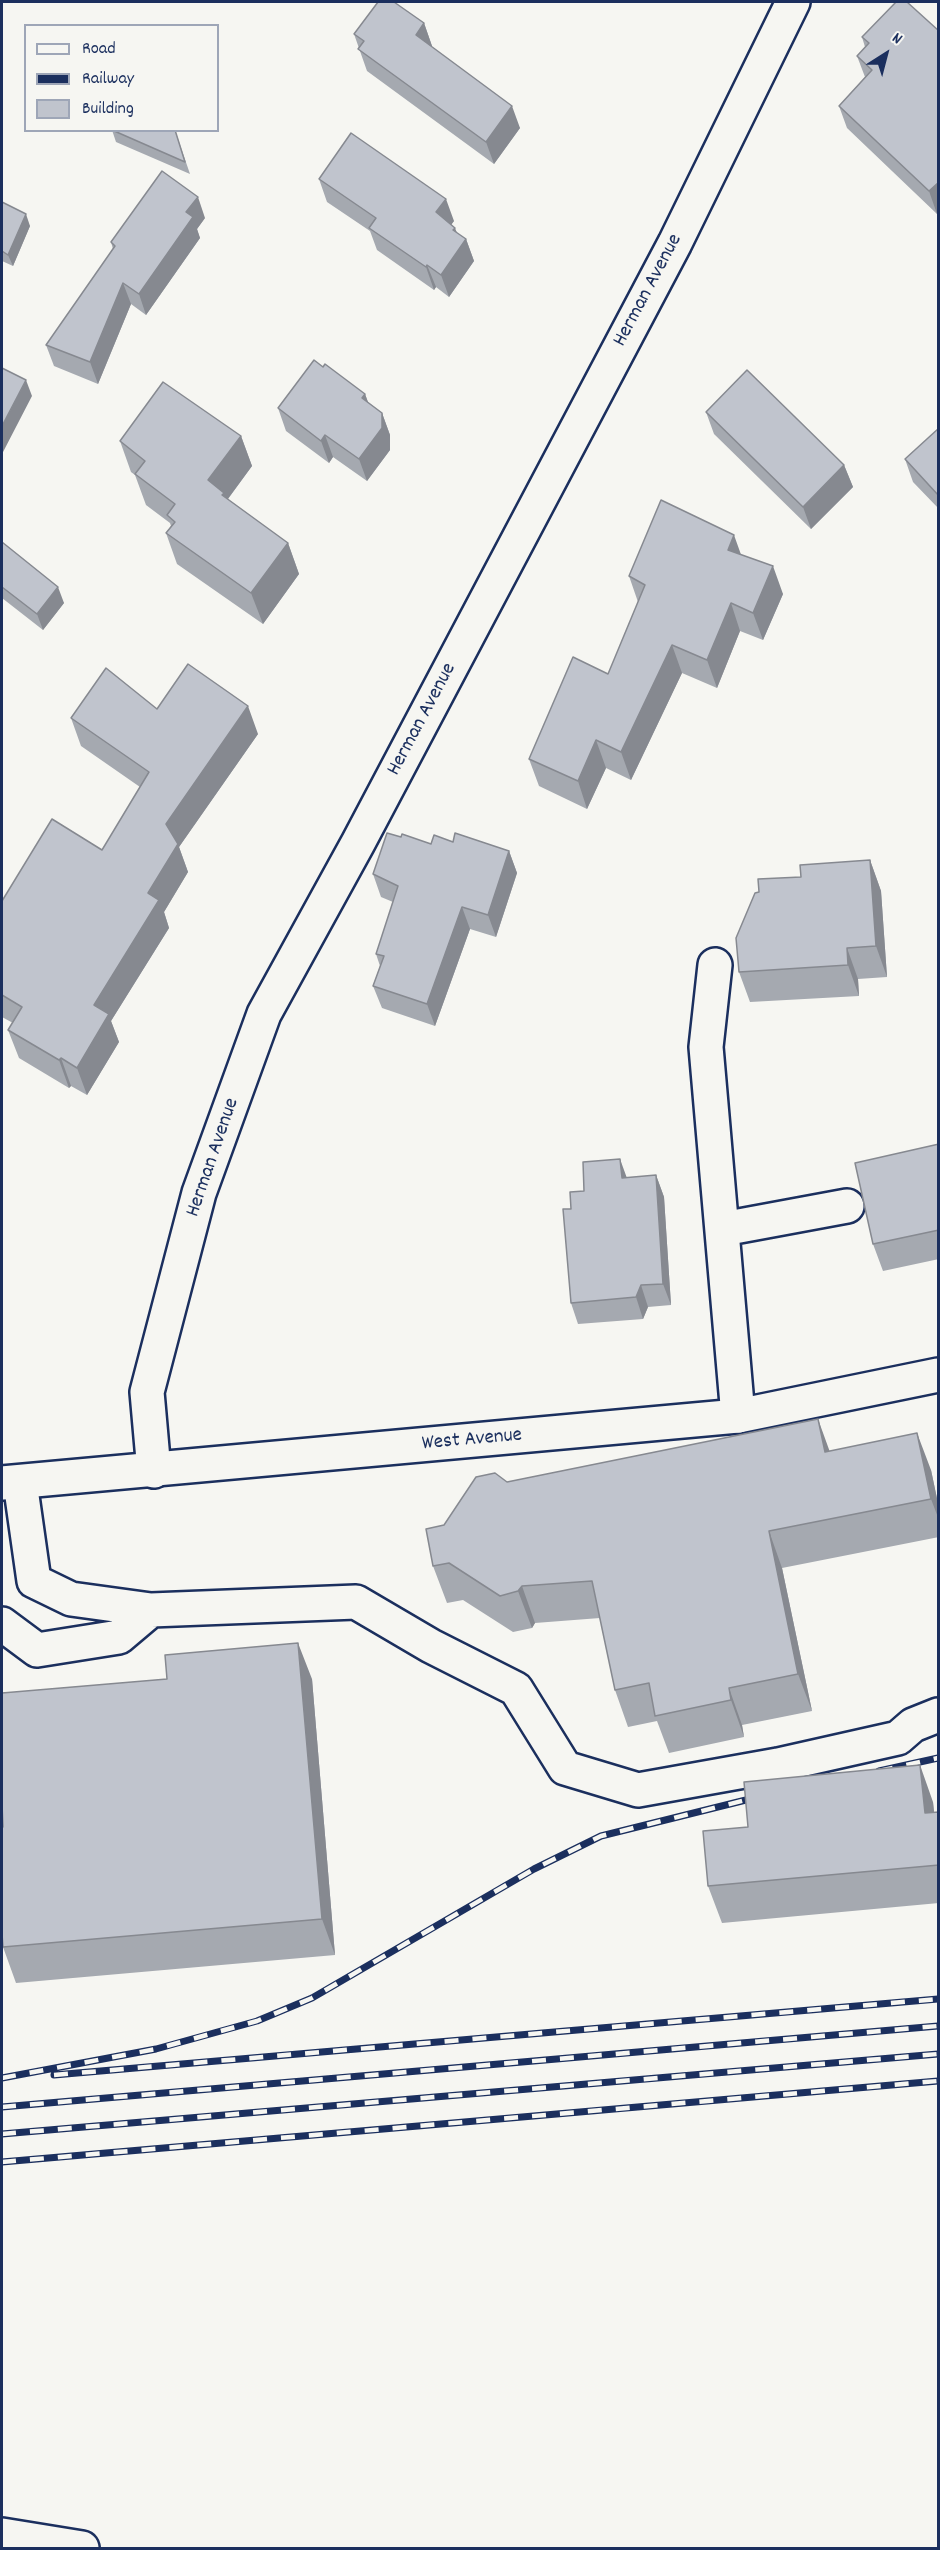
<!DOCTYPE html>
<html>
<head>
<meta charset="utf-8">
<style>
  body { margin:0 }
  #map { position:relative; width:940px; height:2550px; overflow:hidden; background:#f6f6f2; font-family:Dekko,sans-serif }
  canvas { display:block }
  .frame { position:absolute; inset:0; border:3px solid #1b2f5e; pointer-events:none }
  .legend { position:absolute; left:24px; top:24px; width:195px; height:108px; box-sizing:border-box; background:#f6f6f2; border:2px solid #9ea6b7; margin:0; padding:8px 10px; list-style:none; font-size:18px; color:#1b2f5e }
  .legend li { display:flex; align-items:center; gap:12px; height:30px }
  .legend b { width:30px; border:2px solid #9ea6b7 }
  .north { position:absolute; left:856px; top:24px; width:60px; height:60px; -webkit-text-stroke:4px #f6f6f2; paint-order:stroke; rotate:36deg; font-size:16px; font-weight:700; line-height:24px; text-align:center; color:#1b2f5e }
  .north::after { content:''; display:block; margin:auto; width:21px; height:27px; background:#1b2f5e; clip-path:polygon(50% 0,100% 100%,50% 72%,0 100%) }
</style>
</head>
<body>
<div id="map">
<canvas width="940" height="2550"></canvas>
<div class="frame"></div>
<ul class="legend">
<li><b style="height:8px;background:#f6f6f2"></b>Road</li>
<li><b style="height:8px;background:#1b2f5e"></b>Railway</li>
<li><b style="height:16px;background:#c0c4cd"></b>Building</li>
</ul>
<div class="north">N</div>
</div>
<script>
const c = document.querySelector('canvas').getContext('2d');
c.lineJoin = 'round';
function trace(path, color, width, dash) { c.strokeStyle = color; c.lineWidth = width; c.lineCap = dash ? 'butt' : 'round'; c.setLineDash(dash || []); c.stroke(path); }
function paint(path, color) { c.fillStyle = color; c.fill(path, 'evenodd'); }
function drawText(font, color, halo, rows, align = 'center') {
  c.font = font + ' Dekko,sans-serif'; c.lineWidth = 4.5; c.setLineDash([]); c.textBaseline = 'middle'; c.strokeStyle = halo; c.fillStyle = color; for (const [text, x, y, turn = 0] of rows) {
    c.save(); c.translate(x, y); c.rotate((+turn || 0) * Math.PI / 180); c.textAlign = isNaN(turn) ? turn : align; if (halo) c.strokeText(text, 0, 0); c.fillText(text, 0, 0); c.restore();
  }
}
const minor = new Path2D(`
  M715,965L706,1047L738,1416
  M723,1229L847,1206
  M154,1471L147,1392L199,1193L264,1014L358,843L675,243L793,2
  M20,1482L34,1581L71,1599L151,1610L356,1602L431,1646L516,1689L565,1768L638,1790L778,1765L898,1738L913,1725L938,1715
  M2,1624L37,1650L119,1637L151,1610`);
const major = new Path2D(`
  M2,1483L738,1416L938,1375
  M2,2535L82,2548`);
trace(minor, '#1b2f5e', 38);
trace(major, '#1b2f5e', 38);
trace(minor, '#f6f6f2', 33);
trace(major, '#f6f6f2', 33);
const rail = new Path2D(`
  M879,1771L938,1758
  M54,2075L938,1999
  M2,2078L156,2049L257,2021L312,1998L534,1869L601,1836L762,1796
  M2,2107L938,2026
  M2,2134L938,2054
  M2,2162L938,2081`);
trace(rail, '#1b2f5e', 7);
trace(rail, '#f6f6f2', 4.5, [14]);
paint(new Path2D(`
  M424,23L432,46L431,47L520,128L494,164L367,71L354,34Z
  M939,31V212L937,214L847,128L839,106L865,77L857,56L865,47L862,37Z
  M112,130H175L190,174L116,142Z
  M319,179L454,221L451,224L457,233L466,239L474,261L449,297L436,287L434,290L377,250L370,231L327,202Z
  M2,202L30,226L13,266L2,261Z
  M205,218L197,229L200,238L146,315L131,304L98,384L54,366L46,345L113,249L111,242Z
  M323,367L365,394L368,402L382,413L390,435V450L367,481L333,457L329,463L286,431L278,408Z
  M706,412L844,465L853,487L811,529L714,434Z
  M939,428V509L913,482L905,459Z
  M241,436L252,466L228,499L288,543L299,574L263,624L177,564L166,533L171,526L170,523L146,505L135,475L131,472L120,441Z
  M2,542L64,603L43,630L2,598Z
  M741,555L783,594L763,640L740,631L717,688L682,673L631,780L606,768L587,809L539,786L529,759L608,674L638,602L629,576Z
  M157,709L258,734L179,847L188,872L164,912L169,928L111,1021L119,1042L87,1095L71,1086L69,1088L19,1058L8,1030L13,1023L2,1017V901L102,850L140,787L81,746L71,718Z
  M401,837L431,844L453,842L509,851L517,873L496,937L470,929L435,1026L382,1008L373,986L380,966L376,954L393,902L381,897L373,874Z
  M870,860L881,891L887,977L858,979L859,996L750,1002L739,972L759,892L801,877Z
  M939,1144V1259L883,1271L873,1244Z
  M656,1175L664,1197L671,1305L648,1307L643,1319L578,1324L571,1303V1209L584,1191L627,1178Z
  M830,1451L931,1470L939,1508V1537L782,1568L812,1711L742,1725L744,1737L669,1753L657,1721L628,1727L615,1690L600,1618L535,1623L532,1628L513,1632L463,1600L447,1603L433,1566L444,1525L507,1482Z
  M167,1679H312L335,1955L16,1983L3,1947V1827Z
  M933,1802L934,1812H939V1903L722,1923L708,1886L748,1827Z`), '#a5a9b0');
paint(new Path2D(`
  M424,23L432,46L424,58L416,35Z
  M512,106L520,128L494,164L486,142Z
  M939,182V212L937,214L929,191Z
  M198,197L205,218L197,229L200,238L146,315L139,294L186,212Z
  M446,199L454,221L444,235L436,212Z
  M26,214L30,226L13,266L8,255Z
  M455,228L462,245L466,239L474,261L449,297L441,275L453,230Z
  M427,265L436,287L434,290L426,267Z
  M123,283L131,304L98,384L90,362Z
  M26,380L32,396L2,454V426Z
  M365,394L373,416L362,398Z
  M382,413L390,435V450L367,481L359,459Z
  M325,435L333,457L329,463L321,441Z
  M241,436L252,466L227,500L208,480Z
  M844,465L853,487L811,529L803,507Z
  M734,535L744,563L728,550Z
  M288,543L299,574L263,624L251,593Z
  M773,566L783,594L763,640L753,613Z
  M58,587L64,603L43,630L37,614Z
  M731,603L740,631L717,688L707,660Z
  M672,645L682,673L631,780L621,752Z
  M248,706L258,734L179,847L188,872L164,912L169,928L111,1021L119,1042L87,1095L77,1068L94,1005L148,893L166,824Z
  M596,740L606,768L587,809L578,781Z
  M509,851L517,873L496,937L488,915Z
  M870,860L881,891L887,977L876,946Z
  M462,907L470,929L435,1026L427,1004Z
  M847,948L858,979L859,996L848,965Z
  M61,1058L71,1086L69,1088L59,1060Z
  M620,1159L628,1181L622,1178Z
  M656,1175L664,1197L671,1305L663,1284Z
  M641,1285L648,1307L643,1319L636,1297Z
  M818,1419L831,1455L825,1452Z
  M917,1433L931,1470L939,1508V1520L931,1499Z
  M769,1531L782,1568L812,1711L798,1674Z
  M522,1586L535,1623L532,1628L518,1591Z
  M298,1643L312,1679L335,1955L322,1919Z
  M729,1688L742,1725L744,1737L731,1700Z
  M920,1765L933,1802L938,1850L925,1813Z`), '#868990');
const building = new Path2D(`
  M378,2H394L424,23L416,35L512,106L486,142L358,49L364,41L354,34Z
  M896,2H907L939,31V182L929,191L839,106L872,70L857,56L869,43L862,37Z
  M112,130H175L185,162Z
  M351,133L446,199L436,212L455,228L453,230L466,239L441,275L427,265L426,267L369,228L376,218L319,179Z
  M162,171L198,197L186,212L193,217L139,294L123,283L90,362L46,345L115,246L111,242Z
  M2,202L26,214L8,255L2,251Z
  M314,360L323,367L325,364L365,394L362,398L382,413V428L359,459L325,435L321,441L278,408Z
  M2,368L26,380L2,426Z
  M747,370L844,465L803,507L706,412Z
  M163,382L241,436L208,480L224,493L222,495L288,543L251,593L166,533L175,522L167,515L175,504L135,474L145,461L120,441Z
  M939,428V496L905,459Z
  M661,500L734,535L728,550L773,566L753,613L731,603L707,660L672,645L621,752L596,740L578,781L529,759L573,657L608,674L645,585L629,576Z
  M2,542L58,587L37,614L2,587Z
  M188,664L248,706L166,824L178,844L148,893L159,900L94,1005L109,1014L77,1068L61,1058L59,1060L8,1030L22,1007L2,995V901L52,819L102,850L149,772L71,718L106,668L157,709Z
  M387,833L401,837L402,834L431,844L434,835L453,842L455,833L509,851L488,915L462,907L427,1004L373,986L384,956L376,954L398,886L373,874Z
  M870,860L876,946L847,948L848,965L739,972L736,938L755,893L759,892L758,879L801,877L800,865Z
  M939,1144V1230L873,1244L855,1163Z
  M620,1159L622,1178L656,1175L663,1284L641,1285L636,1297L571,1303L563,1209H571L570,1192L584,1191L583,1162Z
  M818,1419L825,1452L917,1433L931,1499L769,1531L798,1674L729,1688L731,1700L655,1716L649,1683L615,1690L592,1581L522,1586L518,1591L500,1596L449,1563L433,1566L426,1529L444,1525L476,1477L495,1473L507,1482Z
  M298,1643L322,1919L3,1947L2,1934V1827H3L2,1804V1693L167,1679L165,1655Z
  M920,1765L925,1813L939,1812V1865L708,1886L703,1831L748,1827L744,1782Z`);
paint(building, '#c0c4cd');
trace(building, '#868990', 1.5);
drawText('21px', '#1b2f5e', '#f6f6f2', [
  ["Herman Avenue",649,291,-62],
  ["Herman Avenue",423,720,-62],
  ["Herman Avenue",214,1158,-71],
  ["West Avenue",472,1441,-5]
]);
</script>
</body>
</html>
